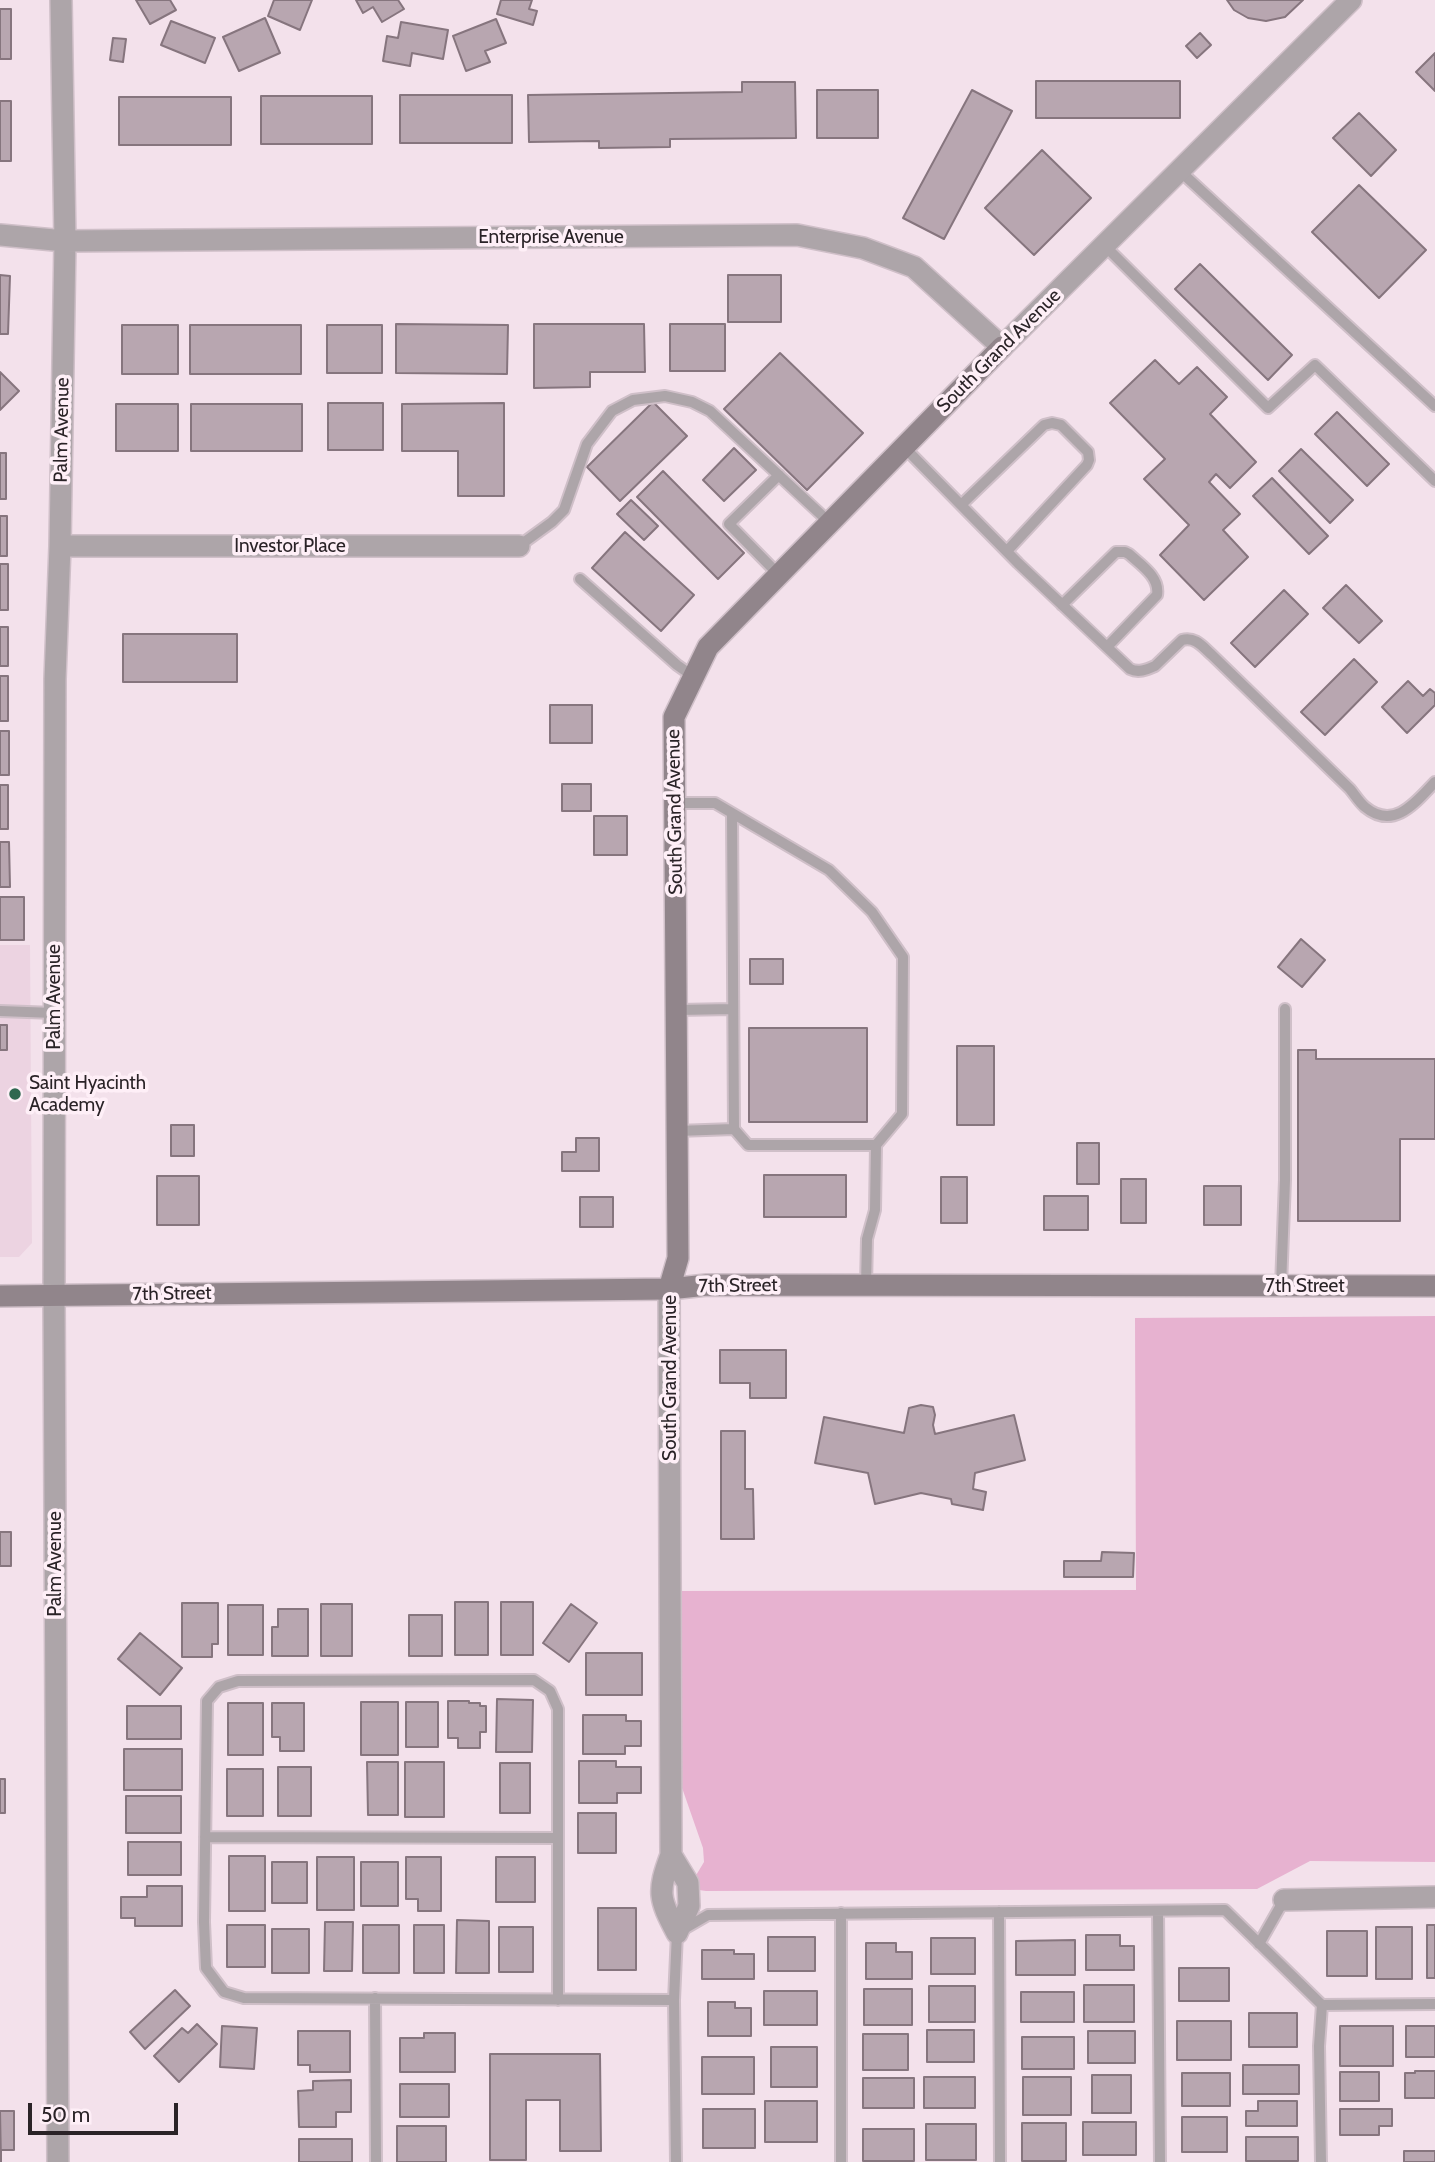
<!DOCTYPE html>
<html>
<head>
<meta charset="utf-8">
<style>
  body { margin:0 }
  #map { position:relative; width:1435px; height:2162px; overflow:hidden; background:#f3e1eb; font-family:Cabin,sans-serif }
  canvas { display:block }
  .scale { position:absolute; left:28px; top:2103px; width:150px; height:32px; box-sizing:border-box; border:4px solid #2a2327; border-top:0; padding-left:9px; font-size:21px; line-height:24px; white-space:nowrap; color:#2a2327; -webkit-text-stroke:5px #feeff7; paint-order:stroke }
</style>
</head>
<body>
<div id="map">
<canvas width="1435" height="2162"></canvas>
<div class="scale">50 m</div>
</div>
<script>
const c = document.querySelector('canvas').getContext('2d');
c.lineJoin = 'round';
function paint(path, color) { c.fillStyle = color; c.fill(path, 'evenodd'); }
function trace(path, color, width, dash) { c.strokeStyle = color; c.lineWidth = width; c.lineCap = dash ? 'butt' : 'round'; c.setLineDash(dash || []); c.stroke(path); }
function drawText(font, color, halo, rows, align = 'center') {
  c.font = font + ' Cabin,sans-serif'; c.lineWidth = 7; c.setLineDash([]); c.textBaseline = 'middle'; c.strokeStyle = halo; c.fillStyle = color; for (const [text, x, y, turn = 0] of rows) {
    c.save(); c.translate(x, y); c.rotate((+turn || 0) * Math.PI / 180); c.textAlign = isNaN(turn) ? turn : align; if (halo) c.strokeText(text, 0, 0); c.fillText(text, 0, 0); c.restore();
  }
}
paint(new Path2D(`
  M0,945H30L32,1243L19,1257H0Z`), '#ecd3e1');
paint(new Path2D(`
  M1435,1316V1862L1310,1861L1257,1889L706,1891L692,1889V1882L704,1862L703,1848L680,1782L681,1591L1136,1590L1135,1318Z`), '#e7b2d0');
const building = new Path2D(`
  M136,0H170L176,10L150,24Z
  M274,0H312L300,30L268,16Z
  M356,0H398L404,9L382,22L373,7L363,13Z
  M501,0H532L529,9L537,11L533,25L497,14Z
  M1227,0H1303L1285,17L1266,21L1248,18L1234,10Z
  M0,9H11V59H0Z
  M265,18L280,53L239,71L223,37Z
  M496,19L506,43L485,51L490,62L466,71L453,36Z
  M171,21L215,38L205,63L161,45Z
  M401,22L448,30L443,59L412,53L410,66L383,61L387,36L398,38Z
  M1200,33L1211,45L1197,58L1186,46Z
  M113,38L126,39L123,62L110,60Z
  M1435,53V91L1416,72Z
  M1036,81H1180V118H1036Z
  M742,82H795L796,138L670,139V147L599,148V141L529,142L528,95L742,92Z
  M817,90H878V138H817Z
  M972,90L1012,111L944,239L903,218Z
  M400,95H512V143H400Z
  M261,96H372V144H261Z
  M119,97H231V145H119Z
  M0,101H11V161H0Z
  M1359,113L1396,150L1371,176L1333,138Z
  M1042,150L1091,198L1034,255L985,208Z
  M1359,185L1426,250L1379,298L1312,232Z
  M1200,264L1292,355L1268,380L1175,289Z
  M0,275L10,276L8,334H0Z
  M728,275H781V322H728Z
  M396,324L508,325L507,374L396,373Z
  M534,324H644L645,372H590V387L534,388Z
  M670,324H725V371H670Z
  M122,325H178V374H122Z
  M190,325H301V374H190Z
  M327,325H382V373H327Z
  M780,353L863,433L807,490L724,409Z
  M1155,360L1179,384L1197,367L1227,397L1210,414L1256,462L1230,488L1216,474L1209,482L1240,514L1223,530L1248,557L1204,600L1160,555L1189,525L1144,479L1165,459L1110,403Z
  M0,372L19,391L0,410Z
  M653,402L687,436L620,501L587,467Z
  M328,403H383V450H328Z
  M504,403V496H458V451H402V404Z
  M116,404H178V451H116Z
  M191,404H302V451H191Z
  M1337,412L1389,464L1367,486L1315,434Z
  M734,448L756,470L724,501L703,480Z
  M1301,449L1353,500L1330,523L1279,471Z
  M0,453H6V499H0Z
  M663,471L744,553L718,579L637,497Z
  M1272,478L1328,536L1309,554L1253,496Z
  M631,500L658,526L644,540L617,514Z
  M0,516H7V556H0Z
  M625,532L694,595L661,631L592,568Z
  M0,564H8V610H0Z
  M1346,585L1382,621L1359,643L1323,608Z
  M1284,590L1308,614L1255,667L1231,643Z
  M0,627H8V666H0Z
  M123,634H237V682H123Z
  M1354,659L1377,682L1325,735L1301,712Z
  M0,676H8V721H0Z
  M1408,681L1423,696L1430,689L1435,693V705L1407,733L1382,707Z
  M550,705H592V743H550Z
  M0,731H9V775H0Z
  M562,784H591V811H562Z
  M0,785H8V829H0Z
  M594,816H627V855H594Z
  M0,842H9L10,887H0Z
  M0,897H24V940H0Z
  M1301,939L1325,960L1302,987L1278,967Z
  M750,959H783V984H750Z
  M0,1025H7V1050H0Z
  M749,1028H867V1122H749Z
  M957,1046H994V1125H957Z
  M1298,1050H1316V1059H1435V1139H1400V1221H1298Z
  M171,1125H194V1156H171Z
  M576,1138H599V1171H562V1152H576Z
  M1077,1143H1099V1184H1077Z
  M764,1175H846V1217H764Z
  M157,1176H199V1225H157Z
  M941,1177H967V1223H941Z
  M1121,1179H1146V1223H1121Z
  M1204,1186H1241V1225H1204Z
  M1044,1196H1088V1230H1044Z
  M580,1197H613V1227H580Z
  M720,1350H786V1398H750V1383H720Z
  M921,1405L933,1407L935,1415L933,1425L935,1434L1014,1415L1025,1460L975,1473L973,1489L986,1492L983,1510L952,1504L951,1499L921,1493L875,1504L868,1473L815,1463L824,1417L904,1433L909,1408Z
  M721,1431H745V1489H753L754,1539H721Z
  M0,1532H11V1566H0Z
  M1102,1552L1134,1553L1133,1577H1064V1561H1101Z
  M455,1602H488V1655H455Z
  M501,1602H533V1655H501Z
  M182,1603H218V1644H212V1657H182Z
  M321,1604H352V1656H321Z
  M571,1604L597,1623L569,1662L543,1643Z
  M228,1605H263V1655H228Z
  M278,1609H308V1656H272V1627H278Z
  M409,1615H442V1656H409Z
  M140,1633L182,1668L160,1695L118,1659Z
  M586,1653H642V1695H586Z
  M497,1699L533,1700L532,1752H496Z
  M448,1701H469V1703H480V1706H486V1732H480V1748H458V1738H448Z
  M361,1702H398V1755H361Z
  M406,1702H438V1747H406Z
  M228,1703H263V1755H228Z
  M272,1703H304V1751H280V1737H272Z
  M127,1706H181V1739H127Z
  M583,1715H626V1721H641V1746H625V1754H583Z
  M124,1749H182V1790H124Z
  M579,1761H616V1767H641V1793H617V1803H579Z
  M367,1762H398V1815H368Z
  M405,1762H444V1817H405Z
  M500,1763H530V1813H500Z
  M278,1767H311V1816H278Z
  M227,1769H263V1816H227Z
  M0,1779H5V1813H0Z
  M126,1796H181V1833H126Z
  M578,1813H616V1853H578Z
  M128,1842H181V1875H128Z
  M229,1856H265V1911H229Z
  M317,1857H354V1910H317Z
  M406,1857H441V1911H418V1899H406Z
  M496,1857H535V1902H496Z
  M272,1862H307V1903H272Z
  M361,1862H398V1906H361Z
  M147,1886H182V1926H135V1918H121V1897H147Z
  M598,1908H636V1970H598Z
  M457,1920L489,1921V1973H456Z
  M325,1922H353L352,1971H324Z
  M227,1925H265V1967H227Z
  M363,1925H399V1973H363Z
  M414,1925H444V1973H414Z
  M1427,1925H1435V1978H1427Z
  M499,1927H533V1972H499Z
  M1376,1927H1412V1979H1376Z
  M272,1929H309V1973H272Z
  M1327,1931H1367V1976H1327Z
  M1086,1935H1120V1946H1134V1970H1086Z
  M768,1937H815V1971H768Z
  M931,1938H975V1974H931Z
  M1075,1940V1975H1016V1941Z
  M866,1943H896V1952H912V1979H866Z
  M702,1950H734V1954H754V1979H702Z
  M1179,1968H1229V2001H1179Z
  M1084,1985H1134V2022H1084Z
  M929,1986H975V2022H929Z
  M864,1989H912V2025H864Z
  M175,1990L190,2006L145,2049L130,2032Z
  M764,1991H817V2025H764Z
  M1021,1992H1074V2022H1021Z
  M708,2002H735V2008H751V2036H708Z
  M1249,2013H1297V2047H1249Z
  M1177,2021H1231V2060H1177Z
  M197,2024L217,2044L179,2082L154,2056L182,2028L188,2033Z
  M222,2026L257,2028L254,2069L220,2067Z
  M1340,2026H1393V2066H1340Z
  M1406,2026H1435V2057H1406Z
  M927,2030H974V2062H927Z
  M298,2031H350V2072H310V2065H298Z
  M1088,2031H1135V2063H1088Z
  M424,2033H455V2072H400V2038H424Z
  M863,2034H908V2070H863Z
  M1022,2037H1074V2069H1022Z
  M771,2047H817V2087H771Z
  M490,2054H600L601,2151H560V2100H526V2160H490Z
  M702,2057H754V2094H702Z
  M1243,2065H1299V2094H1243Z
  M1415,2071H1435V2098H1405V2073H1415Z
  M1340,2072H1379V2101H1340Z
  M1182,2073H1230V2106H1182Z
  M1092,2075H1131V2113H1092Z
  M924,2077H975V2108H924Z
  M1023,2077H1071V2115H1023Z
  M863,2078H914V2108H863Z
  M351,2080V2112H336V2127H299L298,2091L313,2090V2081Z
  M400,2084H449V2117H400Z
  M765,2101H817V2142H765Z
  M1258,2101H1297V2126H1246V2111H1258Z
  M703,2109H755V2148H703Z
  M1340,2109H1392V2126H1379V2135H1340Z
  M0,2111H14V2150H1V2162Z
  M1182,2117H1227V2152H1182Z
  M1083,2122H1136V2155H1083Z
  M1022,2123H1066V2161H1022Z
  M926,2124H976V2160H926Z
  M397,2126H446V2162H397Z
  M863,2129H914V2161H863Z
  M1246,2137H1298V2161H1246Z
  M299,2139H352V2162H299Z
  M1404,2151H1435V2162H1404Z`);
paint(building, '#b8a6b0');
trace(building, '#86757e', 2);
const lane = new Path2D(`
  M1180,171L1435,406
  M1105,246L1268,408L1315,365L1435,481
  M904,447L1018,563L1130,669C1138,673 1146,670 1155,666L1182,640C1195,636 1203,647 1212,655L1350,789C1355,795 1359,802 1365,807C1394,831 1416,802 1435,782
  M779,475L729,524L779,575
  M961,505L1044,425L1052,423L1061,425L1088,452L1089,460L1087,465L1007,551
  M519,546L552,522L564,510L587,444L612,411L633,400L665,396L692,402L710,411L830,523
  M580,579L677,665L694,677
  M1062,605L1116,552H1125L1129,554C1141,565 1160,577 1157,595L1107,647
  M676,803H715L829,870L872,912L903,957L902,1114L876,1145L875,1210L867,1239L866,1286
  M732,813L734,1129L748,1145H876
  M677,1010L733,1009
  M0,1011L54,1013
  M677,1131L734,1129
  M1281,1286L1285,1180V1009
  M205,1837L558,1838
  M1158,1911L1160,2162
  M999,1912L1000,2162
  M841,1913V2162
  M1259,1944L1284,1900
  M375,1998L376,2162
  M558,2000V1709L550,1691L534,1680L238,1681L219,1687L207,1701L204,1922L206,1968L224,1992L244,1998L674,2000
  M676,2162L674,2000L677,1933L708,1915L1225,1910L1322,2005L1435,2004
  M1321,2162L1319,2046L1322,2005`);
const street = new Path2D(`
  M0,235L65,241L797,235L863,248L914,267L1002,347L1351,0
  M60,546H519
  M669,1289L671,1855C657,1892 659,1899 677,1933
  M671,1855L688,1883L689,1906L677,1933
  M1284,1900L1435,1897
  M58,2162L54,1295L55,679L60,546L65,241L61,0`);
const secondary = new Path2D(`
  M669,1289L678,1258L674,717L708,647L1002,347
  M0,1296L669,1289L707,1285L1435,1286`);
trace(lane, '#cfbfc8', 14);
trace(street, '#cfbfc8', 24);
trace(secondary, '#cfbfc8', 24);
trace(lane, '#ada5a9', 10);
trace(street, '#ada5a9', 21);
trace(secondary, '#91858b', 21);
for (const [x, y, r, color] of [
  [15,1094,7,"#2e674f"]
]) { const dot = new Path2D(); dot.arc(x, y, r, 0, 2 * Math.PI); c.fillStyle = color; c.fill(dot); trace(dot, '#feeff7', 2.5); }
drawText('19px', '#2a2327', '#feeff7', [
  ["Enterprise Avenue",551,237],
  ["South Grand Avenue",999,351,-45],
  ["Palm Avenue",62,430,-89],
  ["Investor Place",290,546],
  ["South Grand Avenue",675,812,-91],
  ["Palm Avenue",54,997,-90],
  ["7th Street",738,1286,-1],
  ["7th Street",1305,1286],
  ["7th Street",172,1294,-1],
  ["South Grand Avenue",670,1378,-90],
  ["Palm Avenue",55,1564,-90]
]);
drawText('19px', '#2a2327', '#feeff7', [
  ["Saint Hyacinth",29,1083],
  ["Academy",29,1105]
], 'left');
</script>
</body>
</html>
